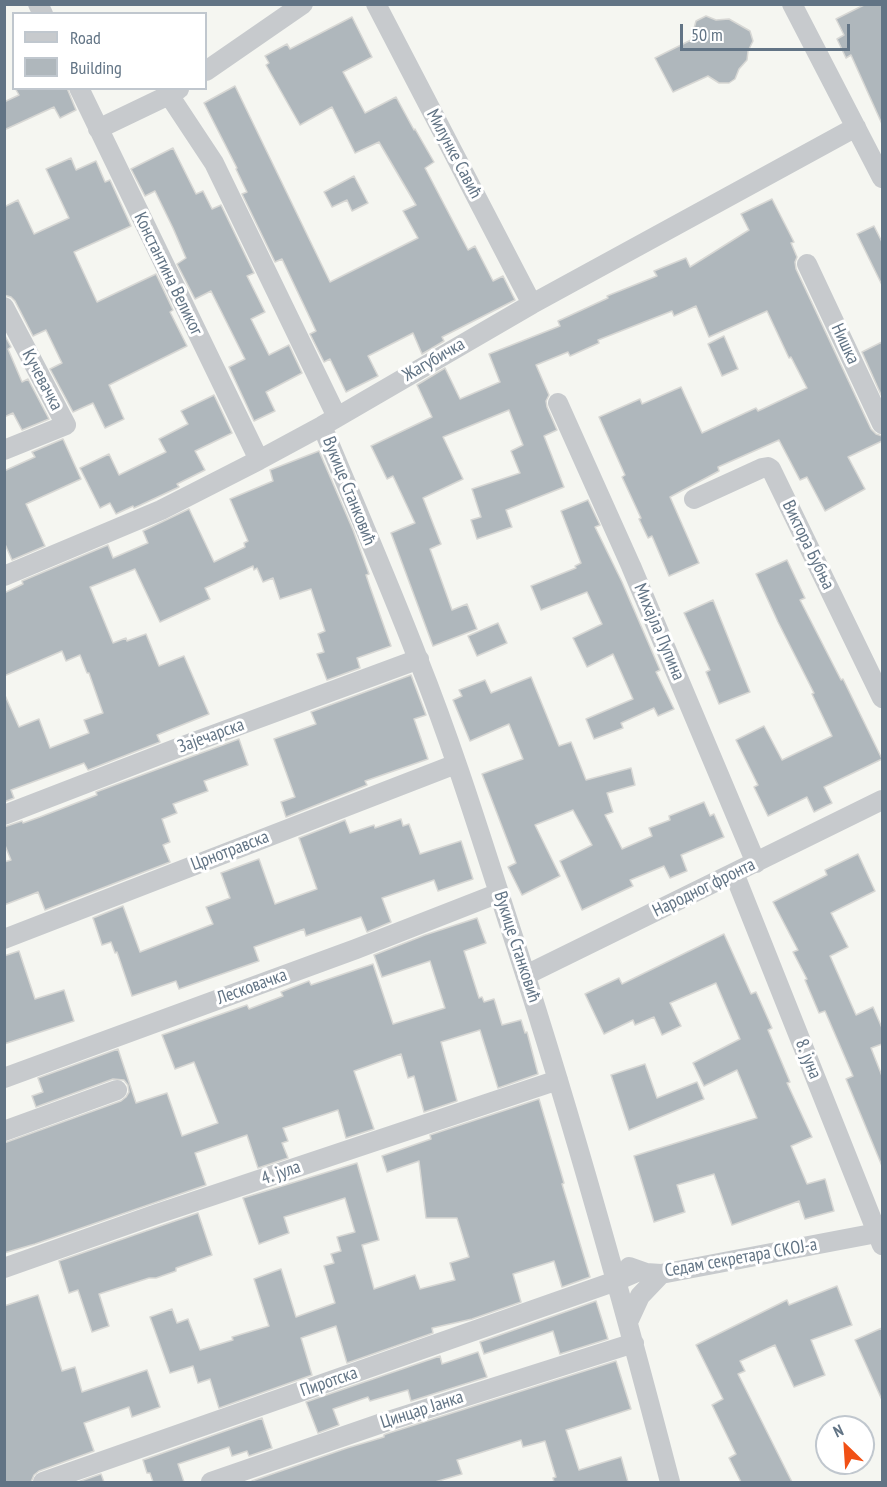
<!DOCTYPE html>
<html>
<head>
<meta charset="utf-8">
<style>
  body { margin:0 }
  #map { position:relative; width:887px; height:1487px; overflow:hidden; background:#f5f6f1; font-family:"PT Sans Narrow",sans-serif }
  canvas { display:block }
  .frame { position:absolute; inset:0; border:6px solid #627485; pointer-events:none }
  .legend { position:absolute; left:12px; top:12px; width:195px; height:78px; box-sizing:border-box; background:#fff; border:2px solid #c0c7ce; margin:0; padding:8px 10px; list-style:none; font-size:18px; color:#627485 }
  .legend li { display:flex; align-items:center; gap:12px; height:30px }
  .legend b { width:30px; border:2px solid #c0c7ce }
  .north { position:absolute; left:815px; top:1415px; width:60px; height:60px; box-sizing:border-box; background:#fff; border:2px solid #c0c7ce; border-radius:50%; rotate:335deg; font-size:16px; font-weight:700; line-height:24px; text-align:center; color:#627485 }
  .north::after { content:''; display:block; margin:auto; width:21px; height:27px; background:#f15015; clip-path:polygon(50% 0,100% 100%,50% 72%,0 100%) }
  .scale { position:absolute; left:680px; top:24px; width:170px; height:27px; box-sizing:border-box; border:3px solid #627485; border-top:0; padding-left:8px; font-size:18px; line-height:21px; white-space:nowrap; color:#627485; -webkit-text-stroke:4px #fff; paint-order:stroke }
</style>
</head>
<body>
<div id="map">
<canvas width="887" height="1487"></canvas>
<div class="frame"></div>
<ul class="legend">
<li><b style="height:8px;background:#c7cacd"></b>Road</li>
<li><b style="height:16px;background:#afb7bc"></b>Building</li>
</ul>
<div class="north">N</div>
<div class="scale">50 m</div>
</div>
<script>
const c = document.querySelector('canvas').getContext('2d');
c.lineJoin = 'round';
function paint(path, color) { c.fillStyle = color; c.fill(path, 'evenodd'); }
function trace(path, color, width, dash) { c.strokeStyle = color; c.lineWidth = width; c.lineCap = dash ? 'butt' : 'round'; c.setLineDash(dash || []); c.stroke(path); }
function drawText(font, color, halo, rows, align = 'center') {
  c.font = font + ' "PT Sans Narrow",sans-serif'; c.lineWidth = 6; c.setLineDash([]); c.textBaseline = 'middle'; c.strokeStyle = halo; c.fillStyle = color; for (const [text, x, y, turn = 0] of rows) {
    c.save(); c.translate(x, y); c.rotate((+turn || 0) * Math.PI / 180); c.textAlign = isNaN(turn) ? turn : align; if (halo) c.strokeText(text, 0, 0); c.fillText(text, 0, 0); c.restore();
  }
}
const building = new Path2D(`
  M866,4H882V124L851,55L846,58L837,39L844,35L836,19Z
  M706,16L716,20L729,19L750,31L753,41L748,51L747,60L739,69L735,79L729,83H719L708,76L673,92L655,58L691,40L696,21Z
  M352,17L372,57L343,72L365,113L396,97L414,130L415,129L434,162L425,168L468,250L475,246L493,281L503,276L515,300L442,337L444,341L422,354L413,333L368,356L378,376L346,392L330,359L324,362L310,334L316,331L310,318L282,259L275,262L242,194L247,192L236,169L237,168L204,103L235,86L330,282L418,238L403,211L416,205L379,142L355,153L332,107L300,125L266,65L269,63L265,56L287,44L290,49Z
  M15,88H67L76,110L60,118L54,107L4,130V102L19,95Z
  M173,148L196,194L203,191L212,209L221,205L254,273L247,276L265,312L251,319L269,355L289,345L302,373L266,392L275,411L254,421L229,367L245,359L211,291L195,299L177,264L186,258L173,228L155,191L145,196L131,169Z
  M71,158L76,170L96,161L105,182L110,180L131,226L74,252L97,302L156,274L173,310L170,312L187,346L109,385L124,419L105,428L93,403L73,412L50,369L62,363L46,330L33,336L15,301L11,297L4,295V207L18,200L34,234L69,218L46,169Z
  M354,176L368,203L352,211L347,200L332,207L324,192Z
  M772,199L794,242L791,243L797,257L795,262L796,269L871,429L876,434L882,436V441L848,457L865,489L825,511L807,477L800,480L779,440L718,467L719,471L670,497L699,563L669,576L652,536L648,538L639,519L641,518L622,477L625,475L599,417L640,399L642,404L681,387L702,433L756,408L758,411L807,388L791,357L789,358L767,311L709,337L696,306L674,316L672,311L598,340L599,343L570,356L568,352L536,365L549,395L546,401L547,407L557,430L544,436L564,487L506,510L512,527L477,539L471,520L481,517L472,489L520,473L511,451L523,445L509,410L443,437L463,479L423,498L441,544L430,549L452,610L467,604L477,629L433,646L391,533L415,523L393,476L387,479L371,446L432,417L417,385L445,368L460,399L500,382L489,354L560,326L558,321L608,298L607,296L657,276L654,271L686,258L690,267L749,230L741,214Z
  M874,226L882,242V285L857,234Z
  M4,334L11,347L8,349L22,382L28,379L49,419L22,430L13,413L4,417Z
  M724,336L738,369L722,376L708,344Z
  M882,342V397L862,352Z
  M214,395L232,433L195,451L205,470L177,484L179,487L134,508L133,506L116,514L110,503L100,508L80,468L109,454L119,475L166,452L159,439L188,424L181,411Z
  M63,439L81,479L26,504L45,546L12,560L4,542V471L35,457L32,452Z
  M319,451L353,530L369,574L366,575L370,587L391,646L357,658L360,668L327,680L317,654L324,652L318,634L325,631L311,589L280,599L273,578L263,582L257,568L254,570L253,566L205,588L210,599L160,622L135,569L90,587L113,643L126,638L127,641L146,634L159,666L184,656L209,714L157,735L160,742L88,770L84,763L11,790L14,798L4,802V693L19,727L39,719L50,748L89,733L84,720L103,713L89,673H87L80,655L66,661L62,651L4,676V593L23,584L22,581L108,545L113,558L148,543L143,531L189,509L214,562L245,547L244,543L248,541L230,499L273,481L270,470Z
  M588,500L600,525L595,527L622,582L660,670L656,672L674,709L658,716L654,708L621,723L623,728L594,739L586,719L633,699L613,654L587,667L573,638L602,624L587,592L541,610L531,586L576,568L575,566L581,563L561,511Z
  M787,560L805,598L800,600L841,680L843,679L882,759L824,787L832,803L814,812L807,797L768,816L754,787L758,785L736,740L764,726L782,760L832,736L812,694L814,693L778,622L756,574Z
  M713,600L750,692L719,704L706,672L710,670L684,613Z
  M498,623L507,643L477,656L468,636Z
  M411,675L426,715L414,719L428,759L365,781L367,785L286,817L281,802L295,797L274,739L316,724L311,712Z
  M531,677L559,746L571,742L586,780L631,768L635,785L607,793L613,812L605,815L622,849L652,836L649,828L670,820L669,816L704,802L710,816L714,814L724,837L681,855L687,871L670,878L664,866L630,880L633,886L582,910L560,861L592,845L573,810L535,825L560,876L522,895L508,867L516,863L482,774L523,759L509,724L470,741L453,700L462,696L459,690L485,680L491,693Z
  M239,739L248,765L204,781L208,791L173,804L177,813L162,819L170,842L163,845L170,862L45,910L38,892L4,905V862L11,860L4,843V827L22,821L23,823L40,817L97,795L96,792Z
  M401,819L403,826L409,824L420,854L461,841L473,879L438,891L434,880L382,898L391,922L367,932L361,917L306,936L304,929L254,947L259,961L179,989L176,981L132,996L117,952L115,953L111,942L102,945L93,918L123,906L140,952L213,924L206,907L230,898L221,873L259,859L275,904L317,889L299,838L345,820L350,833L374,825L375,828Z
  M858,854L875,891L831,913L848,947L830,956L856,1015L873,1007L882,1028V1044L871,1048L882,1076V1166L846,1079L853,1076L825,1011L819,1013L805,980L807,979L793,952L798,950L773,902L827,875L825,870Z
  M477,918L486,943L464,951L479,998L482,997L484,1002L494,999L502,1025L521,1020L525,1033L527,1032L538,1074L498,1088L480,1030L441,1042L457,1101L424,1112L414,1076L408,1078L401,1054L354,1071L374,1129L346,1138L338,1110L283,1128L288,1141L282,1143L288,1158L258,1168L247,1135L195,1153L206,1185L35,1244L4,1253V1143L121,1101L126,1097L129,1092L128,1085L124,1080L113,1079L36,1107L32,1096L43,1092L38,1078L118,1049L136,1103L167,1093L182,1136L218,1123L194,1062L175,1069L162,1035L247,1005L249,1009L283,996L281,992L309,981L311,985L373,964L393,1024L445,1008L430,961L382,977L374,955L425,935Z
  M724,934L751,994L756,992L772,1028L768,1030L790,1082L787,1083L812,1137L791,1146L807,1184L825,1179L834,1211L805,1219L799,1201L732,1225L714,1174L677,1185L685,1212L654,1222L634,1156L757,1118L737,1070L704,1086L693,1063L740,1039L716,983L670,1003L681,1026L662,1035L654,1017L635,1025L633,1020L604,1034L585,994L619,978L622,984Z
  M19,951L35,999L64,990L74,1021L4,1044V956Z
  M645,1064L657,1098L697,1082L704,1099L629,1130L611,1075Z
  M539,1099L564,1183L562,1184L590,1277L562,1287L554,1261L513,1274L521,1302L472,1319L432,1328L433,1333L347,1363L336,1326L301,1338L312,1375L219,1408L210,1379L198,1383L193,1366L170,1373L150,1317L172,1309L177,1323L188,1319L200,1350L233,1340L232,1337L269,1326L254,1279L281,1269L296,1317L335,1303L324,1266L334,1263L331,1254L341,1251L337,1237L355,1232L345,1198L284,1217L289,1233L259,1244L243,1198L357,1163L379,1240L362,1245L374,1289L415,1275L420,1289L455,1280L450,1263L469,1257L457,1218H426L419,1161L387,1172L382,1156L431,1139L430,1135Z
  M198,1213L212,1255L176,1268V1271L156,1278H149L99,1294L109,1326L92,1332L78,1290L69,1293L59,1261Z
  M837,1286L852,1325L811,1340L825,1375L794,1387L775,1345L740,1361L745,1371L738,1374L792,1482H741L729,1458L736,1454L712,1405L723,1399L696,1345L787,1300L789,1305Z
  M38,1295L62,1371L75,1367L82,1392L147,1370L160,1407L132,1417L129,1407L84,1423L94,1451L39,1471L34,1475L31,1482H4V1306Z
  M596,1301L608,1339L560,1354L553,1331L484,1354L480,1342Z
  M882,1328V1400L855,1340Z
  M478,1352L487,1377L411,1401L408,1390L370,1401L368,1397L333,1409L339,1425L318,1433L306,1402L440,1356L442,1364Z
  M616,1361L631,1409L566,1430L579,1470L621,1457L628,1482H554L553,1478L556,1477L545,1441L523,1447L521,1440L457,1460L462,1474L435,1482H252V1481L347,1448L384,1437V1435L386,1434Z
  M262,1418L272,1448L249,1456L247,1451L232,1456L229,1447L178,1464L184,1482H153L150,1473H147L143,1460Z
  M101,1474L104,1482H78Z`);
paint(building, '#afb7bc');
trace(building, '#d7d7d4', 1.5);
trace(new Path2D(`
  M38,4L43,14
  M376,4L532,304
  M792,4L882,178
  M206,71L303,4
  M79,88L259,460
  M169,95L214,163L337,417
  M98,129L169,95L179,89
  M807,264L882,424
  M4,307L66,425L4,450
  M558,403L631,566L756,863
  M322,426C354,503 388,581 418,659C452,744 479,831 507,918C568,1104 621,1293 670,1482
  M694,499L762,468L768,467L771,469L882,698
  M4,576L161,510L259,460L322,426L532,304L856,127
  M4,815L175,749L419,659
  M734,873L882,1245
  M4,939L456,764
  M526,975L882,800
  M4,1078L356,949L499,893
  M4,1131L117,1090
  M629,1267L646,1273L661,1274L882,1232
  M4,1268L157,1214L558,1080
  M628,1322L640,1296L661,1274
  M43,1482L616,1281L639,1271
  M211,1482L382,1423L634,1343`), '#c7cacd', 20);
drawText('18px', '#627485', '#fff', [
  ["Милунке Савић",454,154,62],
  ["Константина Великог",168,274,64],
  ["Нишка",845,344,65],
  ["Жагубичка",434,360,-30],
  ["Кучевачка",42,380,62],
  ["Вукице Станковић",349,491,68],
  ["Виктора Бубња",808,545,64],
  ["Михајла Пупина",659,632,67],
  ["Зајечарска",211,736,-20],
  ["Црнотравска",230,851,-21],
  ["Народног фронта",704,888,-26],
  ["Вукице Станковић",517,947,72],
  ["Лесковачка",252,987,-20],
  ["8. јуна",808,1059,68],
  ["4. јула",281,1173,-19],
  ["Седам секретара СКОЈ-а",741,1258,-10],
  ["Пиротска",329,1382,-19],
  ["Цинцар Јанка",422,1410,-18]
]);
</script>
</body>
</html>
